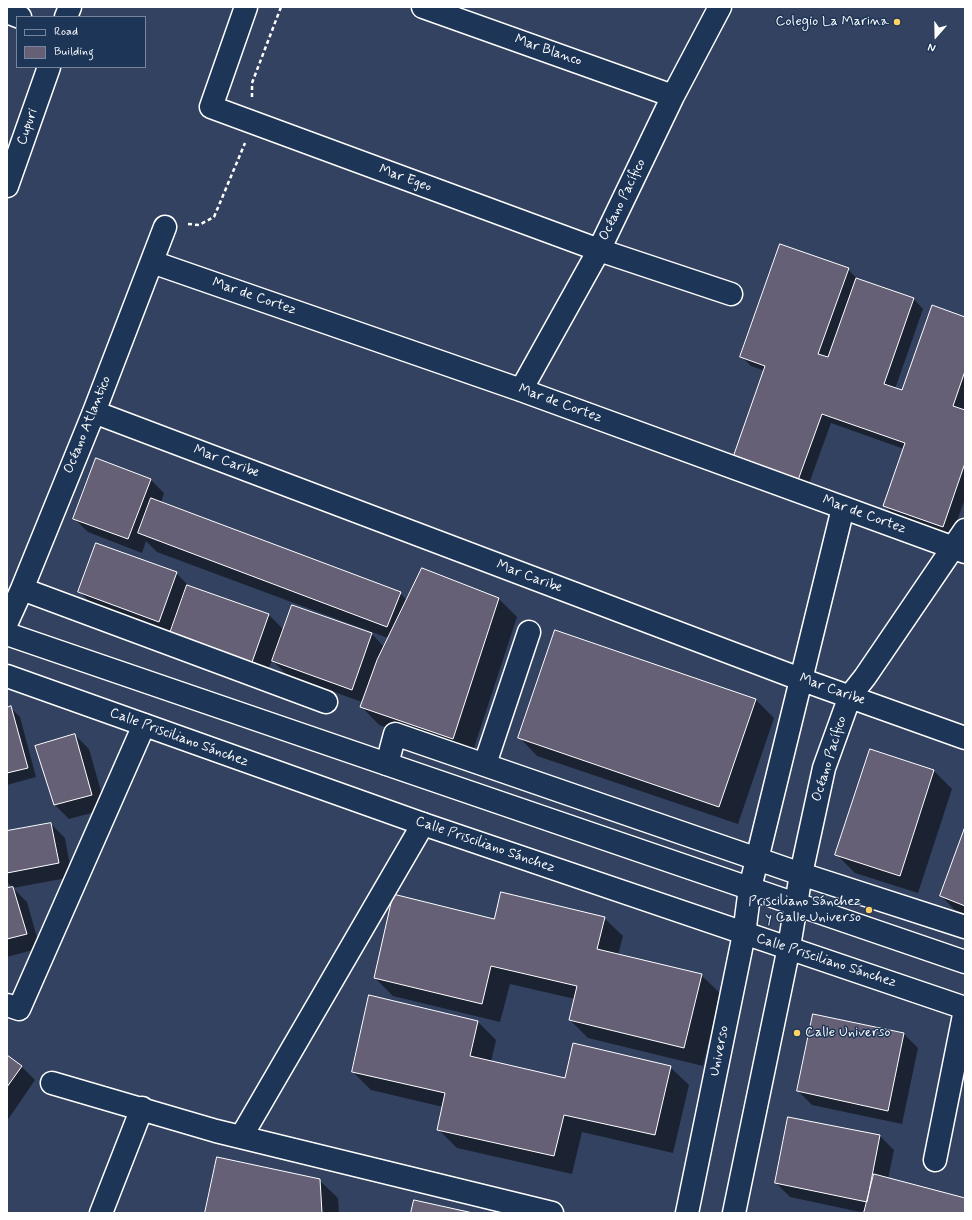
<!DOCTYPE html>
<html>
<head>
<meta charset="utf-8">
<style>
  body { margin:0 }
  #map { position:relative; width:972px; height:1220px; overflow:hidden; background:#334260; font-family:Mynerve,sans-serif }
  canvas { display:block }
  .frame { position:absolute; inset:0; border:8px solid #fff; pointer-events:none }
  .legend { position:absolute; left:16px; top:16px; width:130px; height:52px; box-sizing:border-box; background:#1d3557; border:1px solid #77869a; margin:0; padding:5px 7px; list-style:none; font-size:12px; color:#fff }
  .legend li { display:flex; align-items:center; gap:8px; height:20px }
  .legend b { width:20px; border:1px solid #77869a }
  .north { position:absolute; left:916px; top:16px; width:40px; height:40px; -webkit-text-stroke:3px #1d3557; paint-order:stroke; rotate:200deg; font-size:11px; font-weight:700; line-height:16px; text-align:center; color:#fff }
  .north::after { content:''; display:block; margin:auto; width:14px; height:18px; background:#fff; clip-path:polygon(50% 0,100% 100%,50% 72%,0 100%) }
</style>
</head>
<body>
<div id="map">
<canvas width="972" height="1220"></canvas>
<div class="frame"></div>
<ul class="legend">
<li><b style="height:5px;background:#1d3557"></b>Road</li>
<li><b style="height:11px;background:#656076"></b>Building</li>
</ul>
<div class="north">N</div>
</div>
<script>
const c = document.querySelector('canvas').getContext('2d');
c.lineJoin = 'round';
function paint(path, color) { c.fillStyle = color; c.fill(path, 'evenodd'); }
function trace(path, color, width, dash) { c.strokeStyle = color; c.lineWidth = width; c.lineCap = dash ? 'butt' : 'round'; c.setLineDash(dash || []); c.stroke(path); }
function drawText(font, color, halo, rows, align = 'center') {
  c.font = font + ' Mynerve,sans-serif'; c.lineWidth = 3; c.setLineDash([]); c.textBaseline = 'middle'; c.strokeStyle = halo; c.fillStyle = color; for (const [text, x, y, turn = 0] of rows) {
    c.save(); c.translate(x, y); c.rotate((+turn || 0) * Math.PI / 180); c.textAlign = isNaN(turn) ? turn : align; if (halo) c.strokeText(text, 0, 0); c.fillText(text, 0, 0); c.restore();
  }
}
paint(new Path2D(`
  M848,269L857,279L914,299L923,309L895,389L902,391L965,318L964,410L965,411V498L952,536L894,515L884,505L904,449L831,423L806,492L742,469L765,371L751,366L742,357Z
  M150,479L164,493L161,503L400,593L407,600L423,569L499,599L517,617L471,757L379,725L361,706L362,702L287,675L272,660L265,678L93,605L79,591L176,573L191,588L269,615L284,630L292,606L372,634L384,647L388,638L157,552L146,541L142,553L88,532L74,518Z
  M556,631L756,700L774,718L738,824L537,756L519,737Z
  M11,708L20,717L36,777L7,785V709Z
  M75,735L89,749L106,809L69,819L55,805Z
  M934,771L952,789L918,893L855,873L836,854Z
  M51,824L65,838L72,877L13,888L27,902L40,948L7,957V889L13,888L7,882V832Z
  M965,830V914L955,910L941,896Z
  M604,918L623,936L618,955L701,975L720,993L703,1066L588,1038L570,1020L575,999L510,984L500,1022L393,996L375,978L495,920Z
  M370,997L478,1022L496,1040L491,1062L566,1079L670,1067L689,1085L673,1153L582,1132L572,1174L457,1148L438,1129L443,1107L371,1090L353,1072Z
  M814,1015L904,1034L918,1048L902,1124L812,1105L798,1091Z
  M7,1057L21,1066L35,1080L7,1121Z
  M880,1136L894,1150L888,1179L965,1199V1213H865L790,1197L776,1183Z
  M319,1180L338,1198L339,1213H206Z`), '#0007');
const building = new Path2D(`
  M780,244L849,268L818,354L828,357L856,278L914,298L884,384L902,390L932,305L965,317V371L953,406L965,410V463L943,527L883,506L905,443L822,414L797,483L732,460L765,366L740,357Z
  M96,458L151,479L128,539L73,519Z
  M151,498L401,592L387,627L138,533Z
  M96,543L177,572L159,622L78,592Z
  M422,568L499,598L453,739L360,707L377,660Z
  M187,585L269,614L251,665L169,636Z
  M292,605L372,633L352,690L272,661Z
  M555,630L756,699L719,807L518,738Z
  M11,706L28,768L7,773V708Z
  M75,734L92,795L54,805L35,746Z
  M870,749L934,770L900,876L835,855Z
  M51,823L59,863L7,873V831Z
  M965,827V906L940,896Z
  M13,887L27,934L7,939V888Z
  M501,892L605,917L597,949L702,974L684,1048L569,1020L577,986L491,966L482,1004L374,978L393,894L494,919Z
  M369,995L478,1021L470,1056L565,1078L573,1043L671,1066L655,1135L564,1115L554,1156L437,1130L445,1093L352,1072Z
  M813,1014L904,1033L888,1111L797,1091Z
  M7,1055L22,1066L7,1087Z
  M788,1117L880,1135L867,1202L775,1183Z
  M217,1157L320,1179L322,1213H205Z
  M874,1174L965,1198V1213H864Z
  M414,1200L473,1213H411Z`);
paint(building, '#656076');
trace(building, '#fff', 1);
const minor = new Path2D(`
  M246,7L211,107L599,250L731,294
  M423,7L673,96
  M7,12L20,17
  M66,17L70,7
  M7,186L49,67
  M152,262L521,390L965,552
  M521,390L599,250L673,96L720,7
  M94,412L800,679L965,738
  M22,589L326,702
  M7,622L22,589L94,412L165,227
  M387,764L395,734L801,874L965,927
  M485,764L529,632
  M7,1005L19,1009L144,725
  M52,1083L216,1131L552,1213
  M241,1137L423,824
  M935,1160L965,1010
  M101,1213L142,1108
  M687,1213L744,934L750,888L843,508
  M734,1213L789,947L801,874L824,768L850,696L865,677L965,530`);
const major = new Path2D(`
  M7,634L965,962
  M7,676L423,824L965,1008`);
trace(minor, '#fff', 25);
trace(major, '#fff', 25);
trace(new Path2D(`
  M252,97V83L281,7
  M188,224L199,225L214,217L245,143`), '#fff', 2.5, [4, 3]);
trace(minor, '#1d3557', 22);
trace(major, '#1d3557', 22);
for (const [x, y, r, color] of [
  [897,22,4,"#ffd166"],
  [869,910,4,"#ffd166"],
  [797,1033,4,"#ffd166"]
]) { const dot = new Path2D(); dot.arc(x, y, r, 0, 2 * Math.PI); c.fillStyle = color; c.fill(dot); trace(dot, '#1d3557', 1.5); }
drawText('14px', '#fff', '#1d3557', [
  ["Colegio La Marina",889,22],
  ["Prisciliano Sánchez",861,902],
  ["y Calle Universo",861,918],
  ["Calle Universo",805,1033,"left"]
], 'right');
drawText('14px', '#fff', '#1d3557', [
  ["Mar Blanco",548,51,19],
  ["Cupuri",28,127,-71],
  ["Mar Egeo",405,179,20],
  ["Océano Pacífico",623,200,-64],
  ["Mar de Cortez",254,297,19],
  ["Mar de Cortez",560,404,20],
  ["Océano Atlantico",88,425,-68],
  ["Mar Caribe",226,462,21],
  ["Mar de Cortez",864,515,20],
  ["Mar Caribe",529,577,21],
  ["Mar Caribe",832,690,20],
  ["Calle Prisciliano Sánchez",179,738,20],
  ["Océano Pacífico",830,759,-73],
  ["Calle Prisciliano Sánchez",485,845,19],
  ["Calle Prisciliano Sánchez",826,961,18],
  ["Universo",720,1051,-79]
]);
</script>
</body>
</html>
